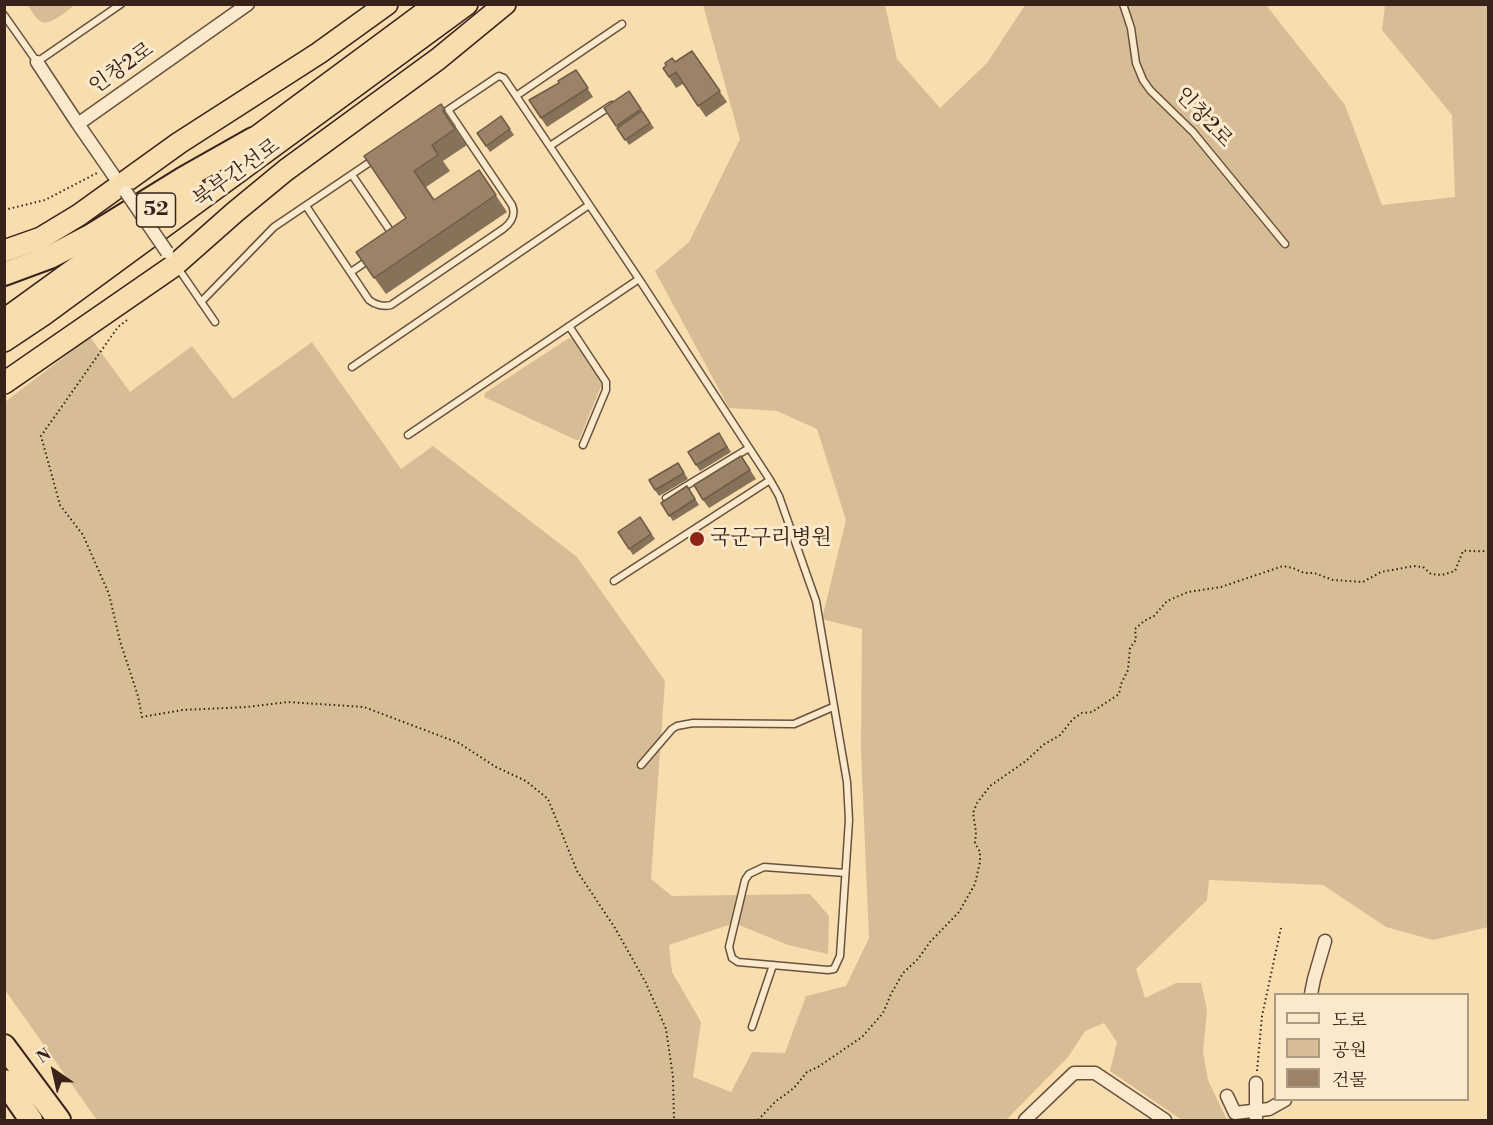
<!DOCTYPE html>
<html>
<head>
<meta charset="utf-8">
<style>
  body { margin:0 }
  #map { position:relative; width:1493px; height:1125px; overflow:hidden; background:#f8ddaf; font-family:"Libre Bodoni","Noto Serif KR",serif }
  canvas { display:block }
  .frame { position:absolute; inset:0; border:6px solid #38221a; pointer-events:none }
  .legend { position:absolute; left:1274px; top:993px; width:195px; height:108px; box-sizing:border-box; background:#fae9cb; border:2px solid #ac9984; margin:0; padding:8px 10px; list-style:none; font-size:18px; color:#38221a }
  .legend li { display:flex; align-items:center; gap:12px; height:30px }
  .legend b { width:30px; border:2px solid #ac9984 }
  .north { position:absolute; left:24px; top:1041px; width:60px; height:60px; -webkit-text-stroke:4px #fae9cb; paint-order:stroke; rotate:326deg; font-size:16px; font-weight:700; line-height:24px; text-align:center; color:#38221a }
  .north::after { content:''; display:block; margin:auto; width:21px; height:27px; background:#38221a; clip-path:polygon(50% 0,100% 100%,50% 72%,0 100%) }
</style>
</head>
<body>
<div id="map">
<canvas width="1493" height="1125"></canvas>
<div class="frame"></div>
<ul class="legend">
<li><b style="height:8px;background:#fae9cb"></b>도로</li>
<li><b style="height:16px;background:#d7bd96"></b>공원</li>
<li><b style="height:16px;background:#9c8367"></b>건물</li>
</ul>
<div class="north">N</div>
</div>
<script>
const c = document.querySelector('canvas').getContext('2d');
c.lineJoin = 'round';
function paint(path, color) { c.fillStyle = color; c.fill(path, 'evenodd'); }
function trace(path, color, width, dash) { c.strokeStyle = color; c.lineWidth = width; c.lineCap = dash ? 'butt' : 'round'; c.setLineDash(dash || []); c.stroke(path); }
function drawText(font, color, halo, rows, align = 'center') {
  c.font = font + ' "Libre Bodoni","Noto Serif KR",serif'; c.lineWidth = 6; c.setLineDash([]); c.textBaseline = 'middle'; c.strokeStyle = halo; c.fillStyle = color; for (const [text, x, y, turn = 0] of rows) {
    c.save(); c.translate(x, y); c.rotate((+turn || 0) * Math.PI / 180); c.textAlign = isNaN(turn) ? turn : align; if (halo) c.strokeText(text, 0, 0); c.fillText(text, 0, 0); c.restore();
  }
}
paint(new Path2D(`
  M27,5H75C67,10 49,28 40,21C35,18 31,9 27,5Z
  M703,5H885L897,59L940,108L987,63L1025,5H1266L1345,105L1382,205L1455,197L1452,115L1382,30L1385,5H1488V927L1433,940L1386,927L1323,885L1209,880L1207,900L1136,969L1145,998L1176,983H1201L1207,1010L1203,1052L1208,1080L1227,1120H1182L1110,1071L1117,1042L1104,1023L1085,1031L1068,1057L1006,1120H97L5,990V402L90,337L130,392L192,346L233,399L312,342L401,469L433,446L577,557L665,681L651,879L672,896L810,894L829,916L828,954L788,945L734,923L669,945L672,972L701,1022L693,1077L731,1092L752,1052L785,1053L806,996L846,986L869,938L861,751L862,629L822,619L846,520L817,429L777,411L729,408L655,271L689,242L740,139Z
  M569,338L575,340L600,376L602,384L579,440H576L484,397L485,393Z`), '#d7bd96');
const service = new Path2D(`
  M1123,4L1131,28L1136,63L1143,80L1150,90L1193,132L1285,244
  M4,15L37,62L121,4
  M516,96L622,24
  M439,116L497,77L499,76L504,78L639,279L770,480L779,496L816,601L847,782L849,820L840,956L834,969L828,970L738,962L732,958L729,947L745,880L749,874L764,867L845,873
  M550,146L612,105
  M352,175L393,235
  M306,206L369,300C375,305 384,307 391,305L503,229C512,222 516,215 512,205L448,110
  M178,268L215,322
  M351,272L370,259
  M201,302L274,227L376,158
  M569,326L606,382V390L583,445
  M352,367L589,205
  M408,435L639,279
  M666,498L749,448
  M614,581L770,480
  M641,765L672,729L677,726L693,723L794,724L833,707
  M752,1027L773,965`);
const minor = new Path2D(`
  M37,62L78,124
  M123,189L78,124L248,4
  M1311,994L1314,979L1325,941
  M1256,1083V1119
  M1227,1096L1235,1113L1269,1109L1285,1100
  M1025,1120L1074,1073H1095L1165,1120`);
const trunk = new Path2D(`
  M239,150L436,4
  M4,251L41,238L79,215L179,143L319,53L387,4
  M4,320L192,184
  M4,341L43,315L467,4
  M4,383L175,265L235,212L286,170L438,59L505,4`);
const motorway = new Path2D(`
  M4,274L50,257L90,236L184,178L253,139
  M4,1046L59,1120
  M4,1081L31,1120`);
trace(service, '#68513f', 9);
trace(minor, '#68513f', 15);
trace(trunk, '#38221a', 24);
trace(motorway, '#38221a', 26);
trace(new Path2D(`
  M4,210L45,200L99,172
  M127,320L118,327L41,436L60,505L83,535L109,594L120,641L138,696L142,717L182,710L247,707L288,702L364,707L459,743L496,767L526,781L548,799L577,871L615,928L646,983L666,1029L673,1077L674,1120
  M1257,1071L1262,1016L1281,928
  M758,1120L775,1102L794,1088L807,1072L818,1067L862,1037L883,1013L891,994L903,973L918,959L930,942L959,912L975,884L980,862V852L975,843L976,832L973,813L977,803L990,786L1026,761L1043,745L1060,735L1073,719L1082,713L1092,712L1119,694L1121,684L1128,670L1130,648L1136,640L1135,629L1144,621L1154,616L1167,601L1188,592L1221,587L1283,566L1293,568L1304,573H1314L1333,580L1363,582L1381,572L1414,566L1423,567L1431,574L1442,575L1455,571L1463,551C1471,550 1482,553 1488,550`), '#38221a', 2, [1.5, 3]);
trace(service, '#fae9cb', 6);
trace(minor, '#fae9cb', 12);
trace(trunk, '#f8ddaf', 21);
trace(motorway, '#f8ddaf', 22);
const minorBridge = new Path2D(`
  M126,192L167,252`);
trace(minorBridge, '#68513f', 15, []);
trace(minorBridge, '#fae9cb', 12);
paint(new Path2D(`
  M692,51L727,102L706,117L683,84L676,88L663,68L675,62Z
  M576,70L593,97L547,127L529,100L559,83Z
  M629,91L654,128L629,145L604,108Z
  M441,104L456,126L454,127L467,145L443,161L450,171L426,187L434,200L479,170L507,212L386,294L356,252L406,218L364,156Z
  M501,116L514,135L490,152L477,133Z
  M719,433L731,452L700,471L696,465Z
  M741,456L756,479L709,508L703,500Z
  M678,463L688,479L659,496L655,490Z
  M687,486L699,505L673,521L661,503Z
  M640,517L655,539L633,555L618,532Z`), '#867159');
const building = new Path2D(`
  M692,51L720,91L698,106L676,72L669,77L663,68L666,66L665,63L672,58L675,62Z
  M576,70L588,88L541,118L529,100L559,83L558,81Z
  M629,91L641,109L616,126L604,108Z
  M441,104L445,110L443,111L455,129L432,145L438,155L414,171L434,200L479,170L496,195L374,278L356,252L406,218L364,156Z
  M642,111L650,123L625,140L617,128Z
  M501,116L510,129L486,146L477,133Z
  M719,433L727,447L696,465L688,452Z
  M741,456L750,470L703,500L694,485Z
  M678,463L684,473L655,490L649,480Z
  M687,486L695,499L669,516L661,503Z
  M640,517L651,534L629,549L618,532Z`);
paint(building, '#9c8367');
trace(building, '#6d5c48', 1.5);
for (const [x, y, r, color] of [
  [697,539,8,"#8f2418"]
]) { const dot = new Path2D(); dot.arc(x, y, r, 0, 2 * Math.PI); c.fillStyle = color; c.fill(dot); trace(dot, '#fae9cb', 2); }
for (const [x, y, w] of [
  [156,210,39]
]) { const box = new Path2D(); box.roundRect(x - w / 2, y - 17, w, 34, 4.5); c.fillStyle = '#fae9cb'; c.fill(box); trace(box, '#38221a', 1.5); }
drawText('bold 20px', '#38221a', null, [
  ["52",156,210]
]);
drawText('21px', '#38221a', '#fae9cb', [
  ["인창2로",122,69,-35],
  ["인창2로",1203,118,47],
  ["북부간선로",237,174,-36]
]);
drawText('21px', '#38221a', '#fae9cb', [
  ["국군구리병원",710,539]
], 'left');
</script>
</body>
</html>
